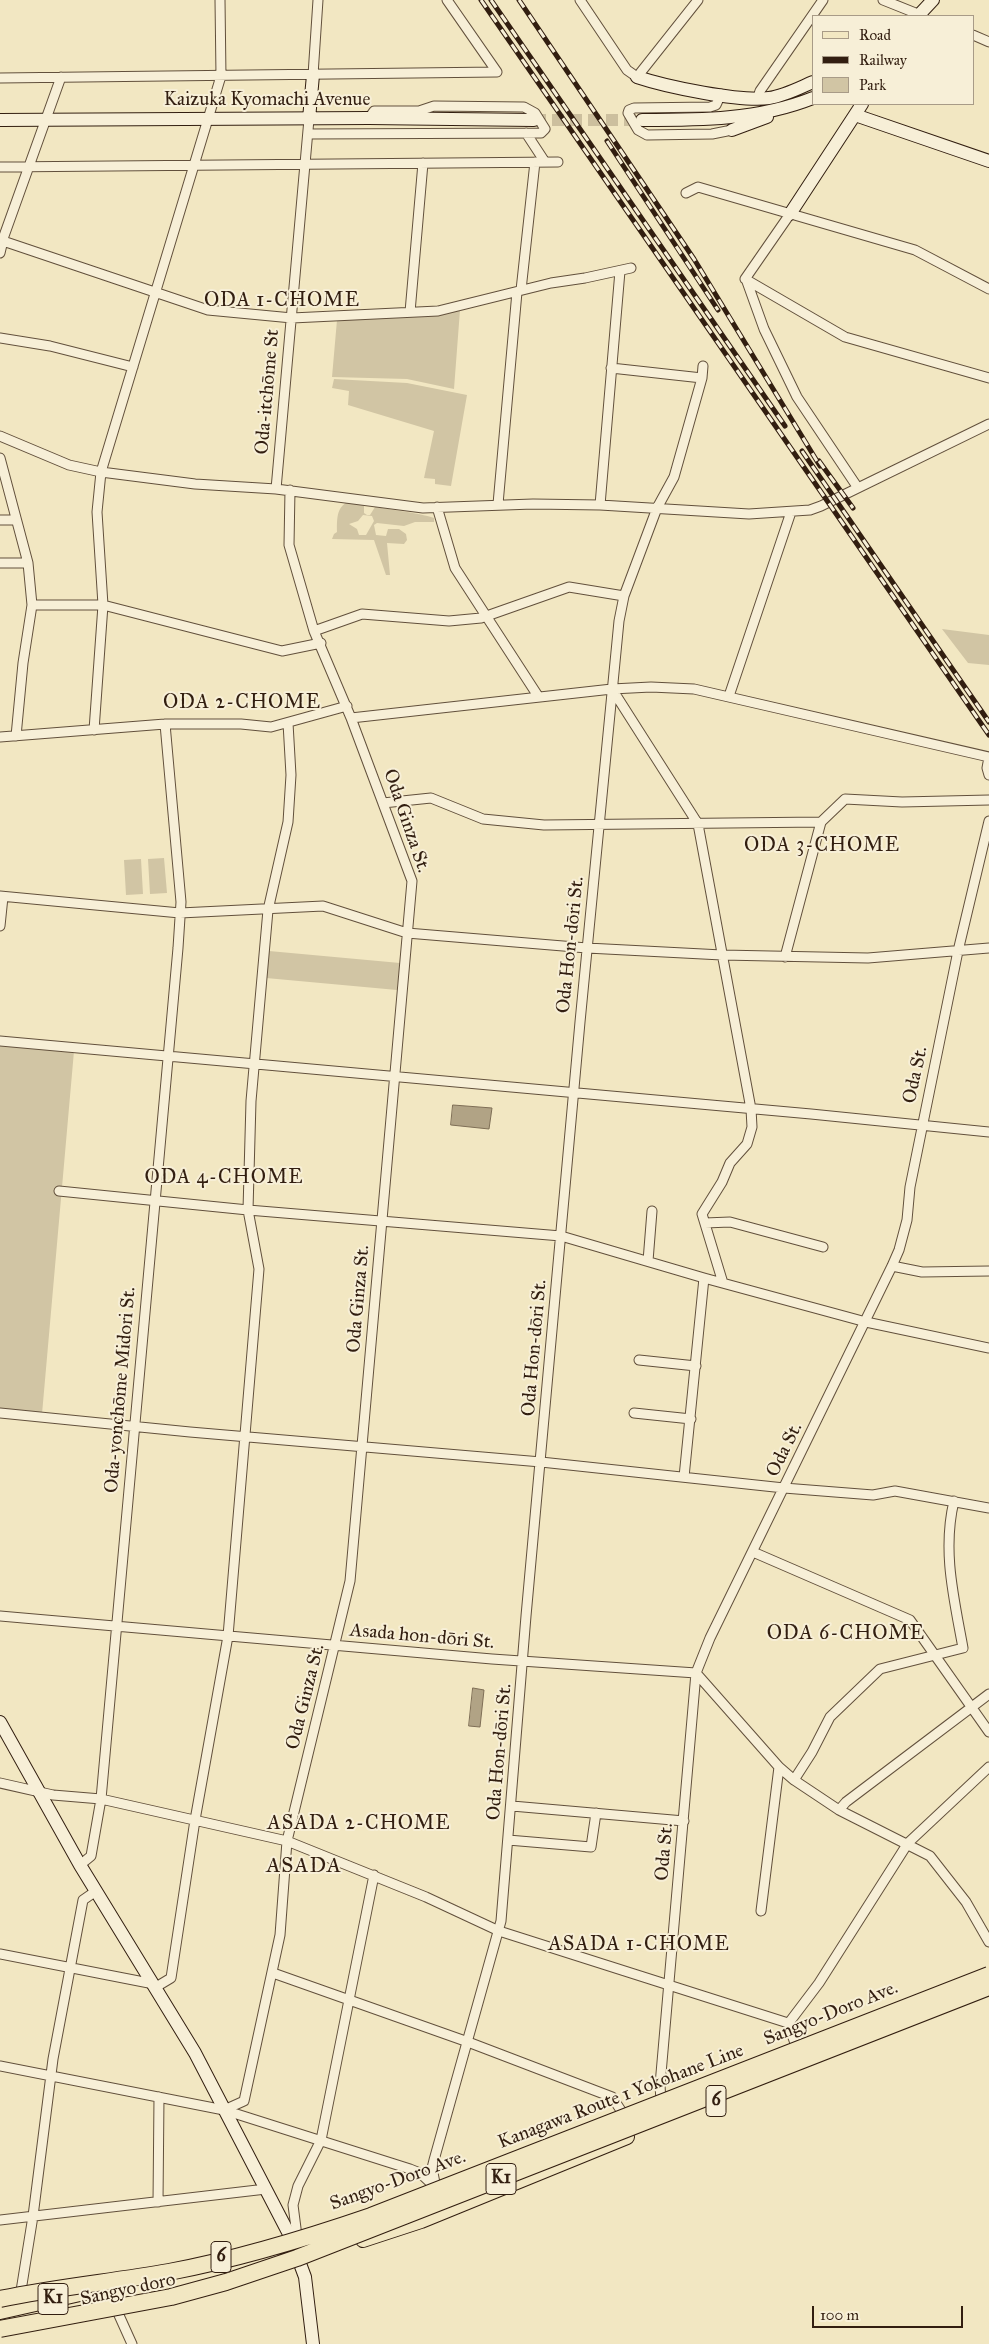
<!DOCTYPE html>
<html>
<head>
<meta charset="utf-8">
<style>
  body { margin:0 }
  #map { position:relative; width:989px; height:2344px; overflow:hidden; background:#f2e7c2; font-family:"IM FELL Great Primer",serif }
  canvas { display:block }
  .legend { position:absolute; left:812px; top:15px; width:162px; height:90px; box-sizing:border-box; background:#f7efd7; border:1px solid #a89b87; margin:0; padding:6px 9px; list-style:none; font-size:15px; color:#321e10 }
  .legend li { display:flex; align-items:center; gap:10px; height:25px }
  .legend b { width:25px; border:1px solid #a89b87 }
  .scale { position:absolute; left:812px; top:2306px; width:151px; height:22px; box-sizing:border-box; border:2px solid #321e10; border-top:0; padding-left:6px; font-size:15px; line-height:18px; white-space:nowrap; color:#321e10; -webkit-text-stroke:4px #f7efd7; paint-order:stroke }
</style>
</head>
<body>
<div id="map">
<canvas width="989" height="2344"></canvas>
<ul class="legend">
<li><b style="height:6px;background:#f2e7c2"></b>Road</li>
<li><b style="height:6px;background:#321e10"></b>Railway</li>
<li><b style="height:14px;background:#d1c5a4"></b>Park</li>
</ul>
<div class="scale">100 m</div>
</div>
<script>
const c = document.querySelector('canvas').getContext('2d');
c.lineJoin = 'round';
function paint(path, color) { c.fillStyle = color; c.fill(path, 'evenodd'); }
function trace(path, color, width, dash) { c.strokeStyle = color; c.lineWidth = width; c.lineCap = dash ? 'butt' : 'round'; c.setLineDash(dash || []); c.stroke(path); }
function drawText(font, color, halo, rows, align = 'center') {
  c.font = font + ' "IM FELL Great Primer",serif'; c.lineWidth = 4; c.setLineDash([]); c.textBaseline = 'middle'; c.strokeStyle = halo; c.fillStyle = color; for (const [text, x, y, turn = 0] of rows) {
    c.save(); c.translate(x, y); c.rotate((+turn || 0) * Math.PI / 180); c.textAlign = isNaN(turn) ? turn : align; if (halo) c.strokeText(text, 0, 0); c.fillText(text, 0, 0); c.restore();
  }
}
paint(new Path2D(`
  M460,310L454,389L407,379L332,377L337,320Z
  M334,379L407,383L467,395L451,486L435,484V479L424,478L434,431L348,405L349,391L332,388Z
  M352,501L364,505V513L367,515H370L375,507C383,508 429,515 434,518V522H415L404,526L377,523L374,525L376,535L386,536L388,529H399L406,534L407,540L404,544L387,543L390,575H386L374,540L332,539L334,534L337,532C337,519 336,504 352,501ZM363,515L372,516L374,521L366,535H359L357,529L349,524L358,521Z
  M942,629L989,635V665L968,663Z
  M164,858L167,893L150,894L148,859Z
  M141,859L143,894L126,895L124,860Z
  M269,951L400,963L397,990L266,978Z
  M0,1044L74,1051L42,1414L0,1409Z`), '#d1c5a4');
const water = new Path2D(`
  M453,1105L492,1108L489,1129L451,1125Z
  M473,1688L484,1690L480,1727L469,1726Z`);
paint(water, '#b1a385');
trace(water, '#7e6e56', 1);
trace(new Path2D(`
  M534,120H642`), '#ccbf9e', 12, [12, 6]);
const street = new Path2D(`
  M447,0L497,72
  M580,0L627,70L637,77L698,0
  M883,0L923,16
  M973,35L989,42
  M313,75L318,0
  M0,78L497,72
  M721,94L716,105L710,107L634,108L629,110L628,113L638,130L647,135L712,134L732,130
  M758,97L760,91L823,0
  M526,133L545,162
  M308,134L541,133L545,129L535,113L524,107L434,106L419,111H374L369,118
  M0,167L558,162
  M686,193L698,187L915,250L989,289
  M3,241L208,310L292,318L438,311L551,283L585,278L631,268
  M0,253L4,236L61,77
  M745,279L845,337L989,378
  M745,279L790,214
  M746,279L764,329L797,397L858,488
  M521,290L535,162
  M410,312L423,163
  M0,338L50,346L133,367
  M611,368L702,378
  M0,436L69,465L101,472L195,484L276,489L423,508L533,504L600,505L749,514L810,510L821,506L989,424
  M0,458L28,563L32,605L23,663L16,736
  M276,489L309,119
  M498,504L517,292
  M600,505L620,271
  M437,507L455,568L538,696
  M0,520H16
  M0,563H28
  M32,605H103L282,651L321,643
  M314,631L362,614L449,621L481,618L569,587L624,596
  M612,689L698,824L751,1109L752,1127L747,1144L730,1163L722,1182L702,1214L723,1283
  M729,696L791,512
  M351,718L612,689L651,687L694,689L989,757
  M94,730L103,605L97,512L101,472L221,76L220,0
  M0,737L165,724H241L271,727L347,706
  M989,757L987,768L989,775
  M383,803L431,798L483,819L544,825L821,822
  M0,896L180,913L323,906L407,933L587,948L722,955L868,958L989,948
  M0,926L3,897
  M785,957L821,822L845,799L902,802L989,800
  M0,1041L811,1114L989,1132
  M59,1191L248,1210L561,1236L704,1278L866,1322L989,1348
  M705,1223L730,1222L823,1247
  M648,1261L652,1211
  M892,1266L922,1272L989,1271
  M639,1360L696,1366
  M0,1413L190,1432L541,1462L784,1488L873,1495L895,1491L989,1508
  M634,1413L691,1419
  M684,1477L704,1278
  M753,1552L910,1620L989,1732
  M0,1616L492,1659L696,1673L779,1767L794,1780L839,1810L930,1856L966,1902L989,1942
  M794,1780L812,1752L830,1717L880,1669L963,1648C954,1598 942,1551 954,1501
  M0,1783L53,1795L101,1799L287,1841L426,1897L499,1931L788,2023L798,2052
  M512,1806L684,1821
  M839,1810L846,1802L989,1694
  M508,1840L591,1847L596,1813
  M80,1865L91,1856L101,1799L178,948L181,902L165,724
  M761,1911L779,1767
  M0,1954L154,1984
  M273,1973L468,2042L612,2097L624,2115
  M156,1987L171,1978L195,1820L228,1636L259,1269L248,1210L251,1101L268,910L288,822L291,775L288,723
  M788,2024L819,1983L908,1843L989,1767
  M0,2066L224,2110L410,2169L420,2173L436,2188
  M661,2101L660,2085L696,1673L710,1638L892,1266L899,1250L907,1220L910,1187L958,951L989,821
  M224,2110L244,2101L280,1935L287,1841L350,1581L412,881L351,718L314,631L289,545L290,490
  M437,2193L432,2168L434,2160L501,1921L526,1616L580,1022L619,621L624,596L657,508L674,477L702,378L703,366
  M158,2202L159,2097
  M0,2220L266,2189
  M297,2236L293,2205L298,2186L321,2140L374,1875
  M20,2297L33,2216L53,2059L83,1900L96,1891
  M118,2313L132,2344`);
const secondary = new Path2D(`
  M918,16L933,0
  M637,77C667,87 740,102 769,98C784,96 799,88 813,82
  M855,115L989,161
  M309,119L313,75
  M0,120L369,118L534,120
  M642,120C700,120 758,120 813,98
  M732,130L767,117
  M790,214L862,104
  M0,1722L80,1865L195,2053L289,2234L305,2277L313,2344`);
const primary = new Path2D(`
  M363,2240L421,2221L627,2137`);
const highway = new Path2D(`
  M0,2311L93,2290`);
trace(street, '#62503c', 11);
trace(secondary, '#321e10', 14);
trace(primary, '#321e10', 16);
trace(highway, '#321e10', 18);
trace(street, '#f7efd7', 9);
trace(secondary, '#f7efd7', 12);
trace(primary, '#f2e7c2', 14);
trace(highway, '#f2e7c2', 16);
const rail = new Path2D(`
  M481,0L989,735
  M491,0L785,426
  M519,0L694,259L820,466
  M607,141L718,310
  M802,451L989,722
  M819,461L853,508`);
trace(rail, '#321e10', 5);
trace(rail, '#f7efd7', 3, [9]);
const highwayBridge = new Path2D(`
  M0,2299C56,2287 113,2282 169,2272C238,2259 304,2239 371,2216L989,1975
  M0,2329L171,2297L226,2282L297,2258L989,1987`);
trace(highwayBridge, '#321e10', 18, []);
trace(highwayBridge, '#f2e7c2', 16);
for (const [x, y, w] of [
  [716,2101,20],
  [501,2179,30],
  [221,2257,20],
  [53,2299,30]
]) { const box = new Path2D(); box.roundRect(x - w / 2, y - 15.5, w, 31, 4); c.fillStyle = '#f7efd7'; c.fill(box); trace(box, '#321e10', 1); }
drawText('bold 18px', '#321e10', null, [
  ["6",716,2101],
  ["K1",501,2179],
  ["6",221,2257],
  ["K1",53,2299]
]);
drawText('19px', '#321e10', '#f7efd7', [
  ["Kaizuka Kyomachi Avenue",267,100],
  ["Oda-itchōme St",268,392,-85],
  ["Oda Ginza St.",406,821,71],
  ["Oda Hon-dōri St.",571,945,-84],
  ["Oda St.",916,1075,-78],
  ["Oda Ginza St.",359,1299,-85],
  ["Oda Hon-dōri St.",535,1348,-85],
  ["Oda-yonchōme Midori St.",121,1390,-85],
  ["Oda St.",785,1450,-64],
  ["Asada hon-dōri St.",422,1637,5],
  ["Oda Ginza St.",306,1697,-76],
  ["Oda Hon-dōri St.",500,1752,-85],
  ["Oda St.",665,1852,-85],
  ["Sangyo-Doro Ave.",831,2014,-22],
  ["Kanagawa Route 1 Yokohane Line",621,2097,-21],
  ["Sangyo-Doro Ave.",398,2181,-20],
  ["Sangyo doro",128,2290,-12]
]);
c.letterSpacing = '1px';
drawText('20px', '#321e10', '#f7efd7', [
  ["ODA 1-CHOME",282,301],
  ["ODA 2-CHOME",242,703],
  ["ODA 3-CHOME",822,846],
  ["ODA 4-CHOME",224,1178],
  ["ODA 6-CHOME",846,1634],
  ["ASADA 2-CHOME",359,1824],
  ["ASADA 1-CHOME",639,1945]
]);
c.letterSpacing = '0px';
c.letterSpacing = '1px';
drawText('21px', '#321e10', '#f7efd7', [
  ["ASADA",304,1867]
]);
c.letterSpacing = '0px';
</script>
</body>
</html>
